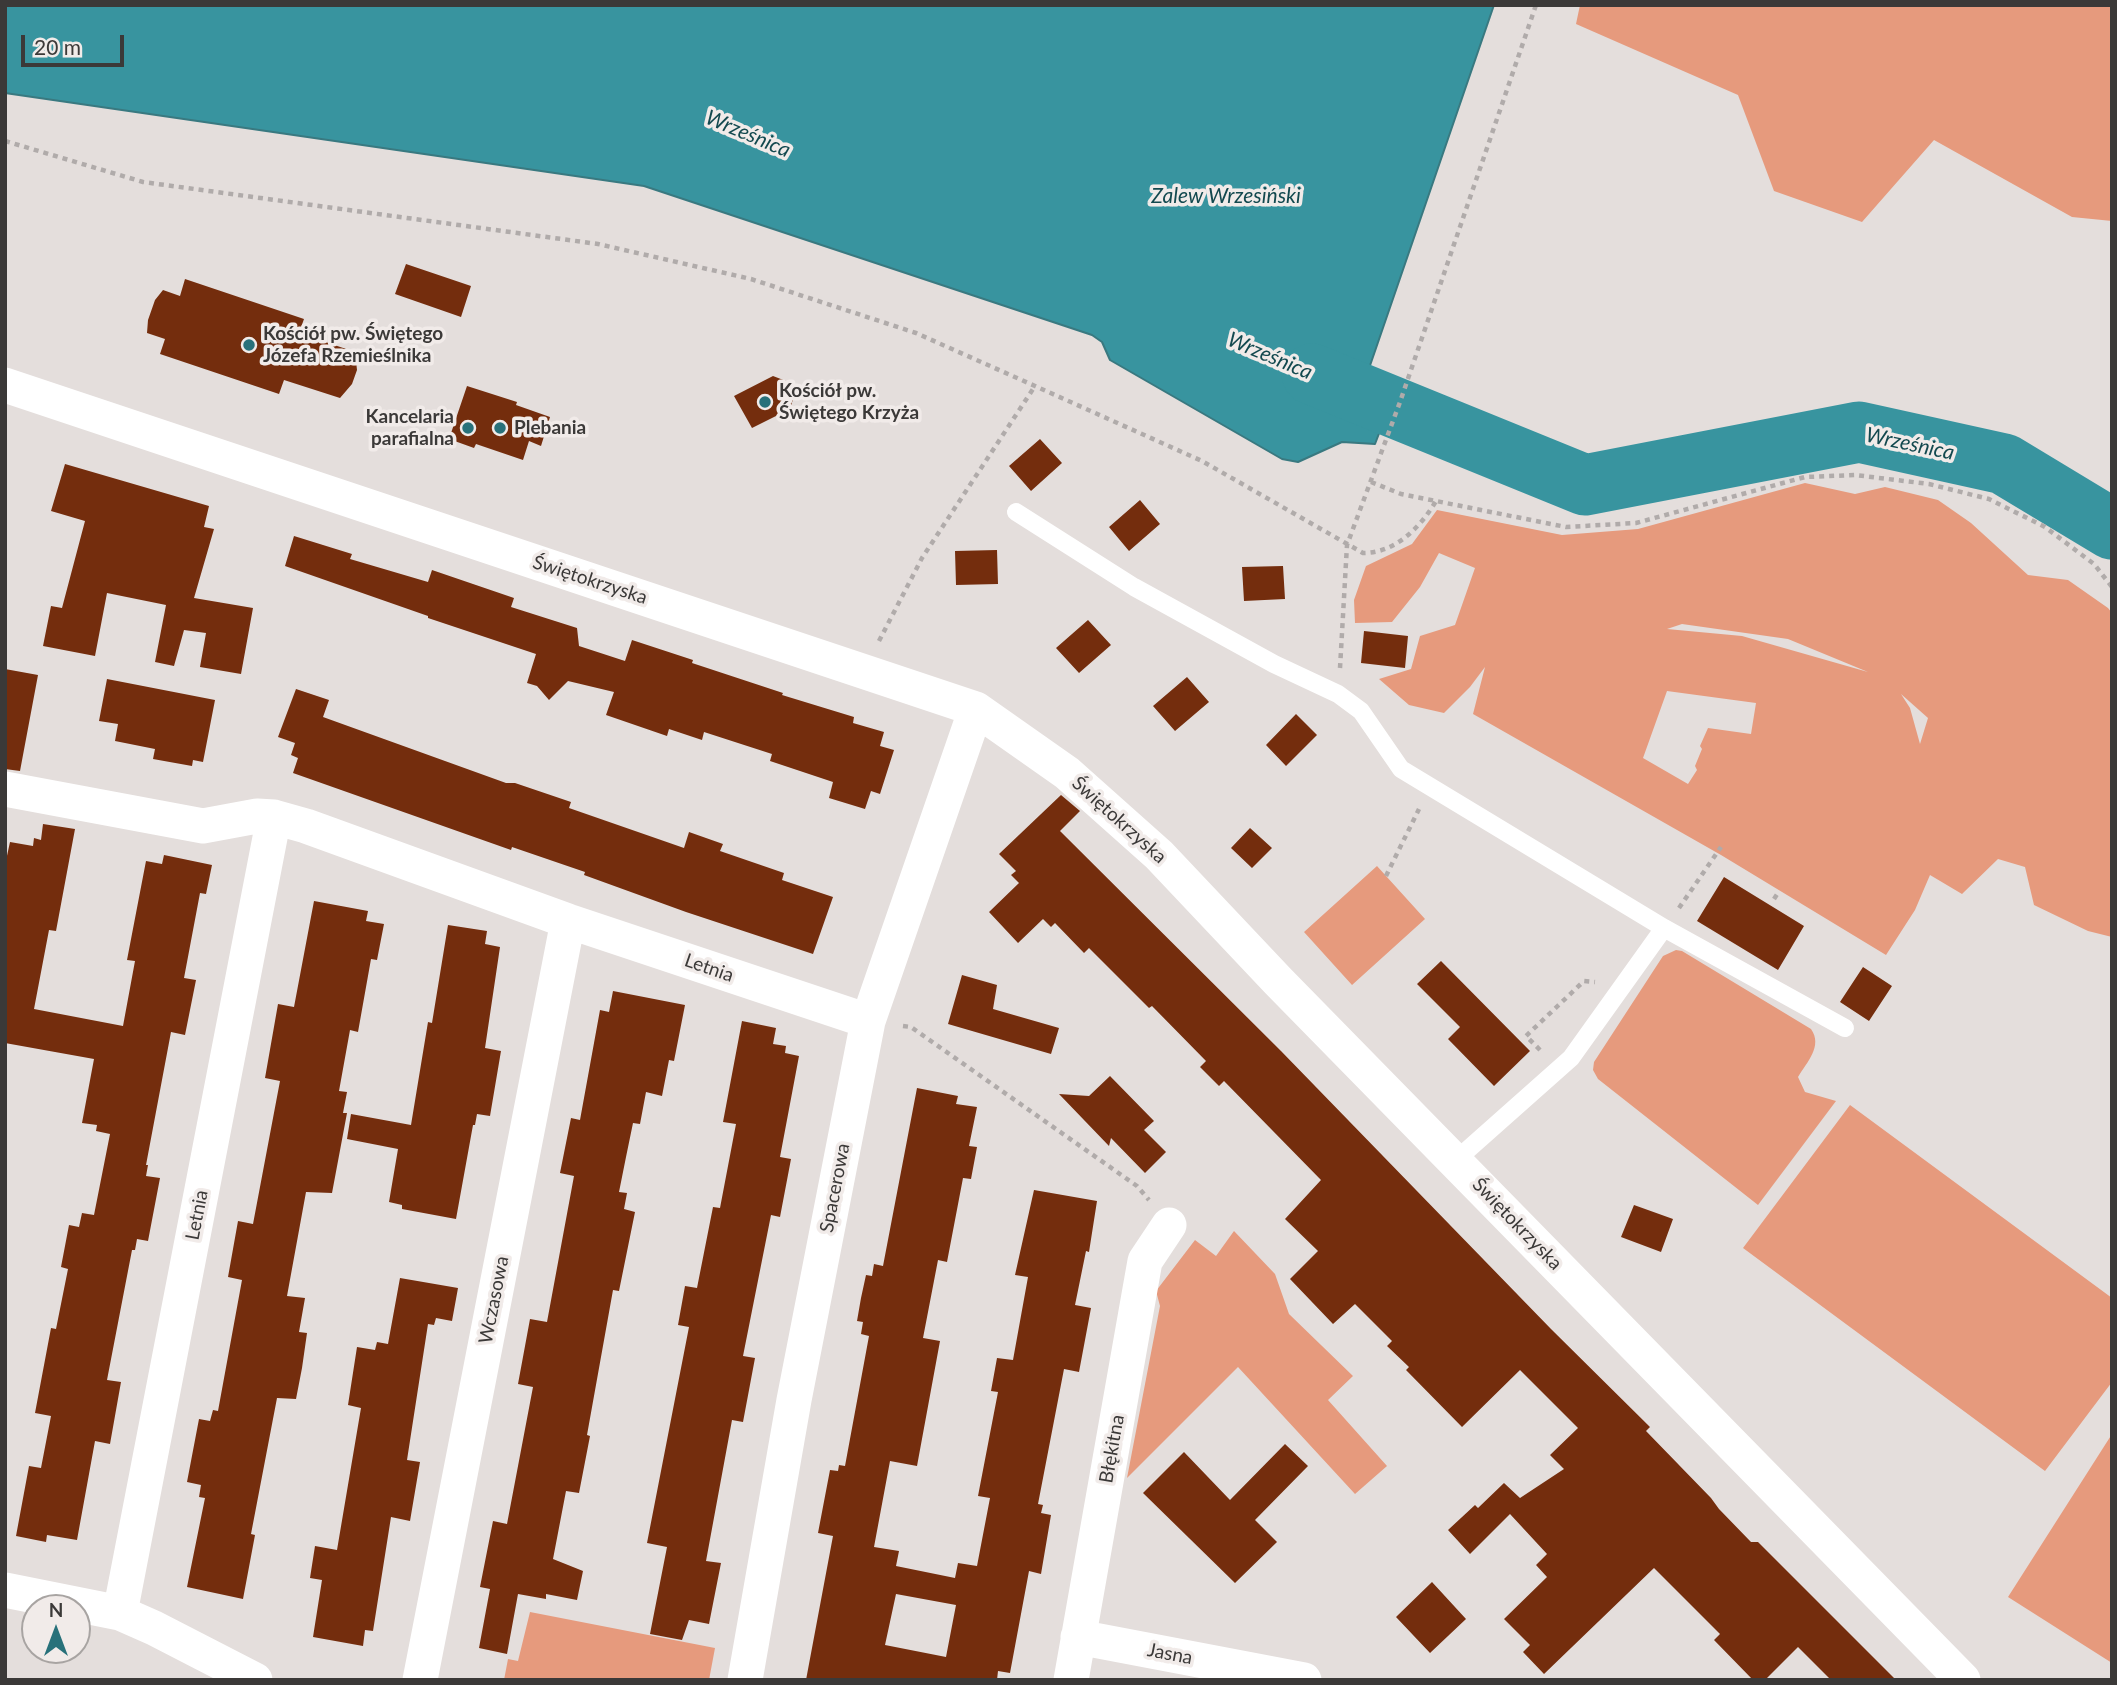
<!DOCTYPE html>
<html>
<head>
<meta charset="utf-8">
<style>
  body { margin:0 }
  #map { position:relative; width:2117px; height:1685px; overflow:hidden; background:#e4dedc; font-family:Lato,sans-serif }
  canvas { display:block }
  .frame { position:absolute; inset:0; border:7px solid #3b3938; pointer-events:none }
  .north { position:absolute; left:21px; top:1594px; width:70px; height:70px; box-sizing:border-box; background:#f1ebe9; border:2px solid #a8a4a2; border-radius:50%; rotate:0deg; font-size:19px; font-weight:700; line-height:28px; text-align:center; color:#3b3938 }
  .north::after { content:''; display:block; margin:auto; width:24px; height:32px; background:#28717a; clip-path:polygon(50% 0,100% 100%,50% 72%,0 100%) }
  .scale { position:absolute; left:21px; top:35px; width:103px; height:32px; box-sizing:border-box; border:4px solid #3b3938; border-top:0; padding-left:9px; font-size:21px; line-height:24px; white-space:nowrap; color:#3b3938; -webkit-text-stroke:5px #f1ebe9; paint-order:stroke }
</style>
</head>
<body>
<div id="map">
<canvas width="2117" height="1685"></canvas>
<div class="frame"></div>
<div class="north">N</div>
<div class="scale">20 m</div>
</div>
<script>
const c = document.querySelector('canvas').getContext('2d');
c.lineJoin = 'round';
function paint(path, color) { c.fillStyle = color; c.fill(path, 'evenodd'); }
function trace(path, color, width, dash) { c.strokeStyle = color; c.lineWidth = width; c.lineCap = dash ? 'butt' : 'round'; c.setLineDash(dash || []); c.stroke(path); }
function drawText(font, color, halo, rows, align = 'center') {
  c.font = font + ' Lato,sans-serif'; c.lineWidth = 7; c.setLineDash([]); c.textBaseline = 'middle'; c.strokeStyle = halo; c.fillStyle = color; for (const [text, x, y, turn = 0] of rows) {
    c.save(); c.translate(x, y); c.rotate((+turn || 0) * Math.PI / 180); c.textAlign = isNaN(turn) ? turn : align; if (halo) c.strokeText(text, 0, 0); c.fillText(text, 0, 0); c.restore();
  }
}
paint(new Path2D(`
  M1580,5H2112V221L2072,217L1934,140L1862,222L1774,191L1738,95L1576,24Z
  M1805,483L1855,494L1885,487L1938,500L1971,523L2028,575L2068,580L2108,608L2112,613V937L2088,931L2034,905L2025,867L1998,859L1962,894L1930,875L1915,910L1886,955L1721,855L1473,714L1485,667L1470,687L1444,713L1409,705L1379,679L1411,669L1420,636L1455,625L1475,568L1439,553L1420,587L1392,622L1355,623L1354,600L1366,566L1412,544L1437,510L1562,535L1638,529ZM1682,624L1788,639L1868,672L1742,636L1667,629ZM1667,691L1756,703L1751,734L1708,728L1700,746L1702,749L1695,766L1697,770L1688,784L1643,758ZM1901,694L1928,718L1920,744L1910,708Z
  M1377,866L1425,919L1352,985L1304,932Z
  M1676,950L1682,951L1811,1029C1823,1046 1807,1062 1798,1077L1805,1092L1836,1101L1758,1205L1598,1079L1593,1070L1594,1062L1663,956Z
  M1850,1105L2112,1298V1382L2045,1471L1743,1248Z
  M1234,1231L1275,1274L1289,1314L1353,1376L1328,1400L1387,1466L1355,1494L1238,1367L1127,1478L1160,1306L1156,1291L1195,1240L1216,1256Z
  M2112,1434V1663L2008,1597Z
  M530,1612L715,1648L709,1680H504L508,1659L518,1661Z`), '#e69a7d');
const water = new Path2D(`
  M5,5H1494L1364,383L1391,402L1375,444L1342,442L1298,462L1282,459L1110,360L1102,342L1092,335L644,186L5,93Z`);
paint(water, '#38949f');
trace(water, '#397980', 2);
trace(new Path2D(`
  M1312,374L1585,485L1859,432L2004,464L2112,529`), '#38949f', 61);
paint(new Path2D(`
  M406,264L471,286L461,317L395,294Z
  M185,279L304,319L299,333L355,352L357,370L352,384L340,398L284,380L279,394L160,354L165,339L147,333L148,320L155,300L163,290L180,296Z
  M773,376L786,381L794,396L790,409L752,428L734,396Z
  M467,386L517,402L516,405L550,417L541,446L529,441L523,460L476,444L474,448L449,439Z
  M1040,439L1062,463L1031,491L1009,466Z
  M65,464L209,506L204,527L214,529L194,598L253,608L241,674L200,667L206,633L184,630L174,666L155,662L166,605L107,593L95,656L43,646L51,606L62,608L85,521L51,511Z
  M1140,500L1160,524L1129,551L1109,527Z
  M294,536L352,554L350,559L428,582L432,570L514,598L511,607L577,628L579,646L625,661L632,640L693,660L692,663L783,693L782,695L854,717L853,723L884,732L880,746L894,750L880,794L871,791L865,809L829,798L833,782L770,761L772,754L704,732L702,740L669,729L667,736L606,715L614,692L568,681L549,700L537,686L527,683L536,654L428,618V616L285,566Z
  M997,550L998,584L956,585L955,551Z
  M1283,566L1285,599L1244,601L1242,567Z
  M1088,620L1111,645L1079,673L1056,648Z
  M1364,631L1408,636L1405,668L1361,663Z
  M5,669L38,675L20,771L5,769Z
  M1187,677L1209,702L1175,731L1153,706Z
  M107,679L215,700L203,762L193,760L192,766L153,759L155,749L115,741L118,724L99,721Z
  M296,689L329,700L323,717L506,783H515L571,802L569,808L684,848L689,832L723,844L720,851L784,873L782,880L833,897L813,954L686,912L584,875L585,872L512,847L511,850L293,773L298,758L291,755L295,743L278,737Z
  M1296,714L1317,735L1286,766L1266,745Z
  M1061,795L1080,811L1060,831L1281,1051L1551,1329L1650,1427L1646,1431L1711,1498L1719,1509L1751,1542H1758L1896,1680H1831L1798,1647L1765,1680H1753L1714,1640L1720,1634L1654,1568L1544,1674L1523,1652L1530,1645L1504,1619L1547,1577L1536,1565L1547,1554L1510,1514L1470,1554L1448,1530L1475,1505L1478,1508L1504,1483L1520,1498L1564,1469L1550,1455L1578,1428L1520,1370L1462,1427L1406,1370L1409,1367L1387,1346L1392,1341L1355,1304L1333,1324L1290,1279L1318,1251L1285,1219L1321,1180L1224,1081L1219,1086L1200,1067L1206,1061L1152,1006L1149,1008L1089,948L1084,953L1055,923L1051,927L1043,919L1018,943L989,912L1019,883L1011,875L1016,871L999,854Z
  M43,824L75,829L56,931L49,930L34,1009L123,1026L135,961L127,960L146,861L162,864L164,855L212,865L206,894L200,893L184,978L196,980L185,1035L171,1032L146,1165H148L146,1176L160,1178L148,1241L137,1239L135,1250H132L107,1380L121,1382L110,1444L95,1441L77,1540L47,1535L46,1542L16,1536L29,1466L41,1468L51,1416L35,1413L51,1328L56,1329L68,1269L61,1267L69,1225L79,1227L82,1213L94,1215L110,1134L96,1131L97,1125L82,1123L94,1059L5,1043V865L10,842L33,846L34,838L41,840Z
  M1250,828L1272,848L1252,868L1231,848Z
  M1724,877L1804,926L1778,970L1697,921Z
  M314,901L368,911L366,921L384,924L377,960L371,959L358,1032L350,1030L339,1091L347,1092L343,1113H347L332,1193L306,1192L287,1296L305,1298L299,1332L307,1333L302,1368L296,1399L277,1398L251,1534L255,1535L243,1599L187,1587L205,1498L199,1497L201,1485L187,1482L199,1419L210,1421L213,1410L218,1411L242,1280L228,1277L238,1221L253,1224L280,1081L265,1078L278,1004L294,1007Z
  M448,925L487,931L485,944L500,947L485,1048L501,1051L490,1116L477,1114L475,1125H473L456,1219L402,1209V1205L389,1202L398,1149L347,1139L351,1114L411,1125L428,1022L432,1023Z
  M1441,961L1530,1051L1494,1086L1448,1039L1460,1027L1417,984Z
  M1863,967L1892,986L1869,1021L1840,1002Z
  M962,975L997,985L993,1009L1059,1028L1051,1054L948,1024Z
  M613,991L685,1005L674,1061L669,1060L662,1096L646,1092L640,1124L633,1123L626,1157L619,1192L627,1193L624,1209L635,1212L619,1291L613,1290L587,1435L590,1436L579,1493L566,1491L553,1559L583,1571L577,1600L546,1594V1599L518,1594L507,1654L479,1648L490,1589L480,1587L493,1521L507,1524L533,1387L518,1384L530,1319L547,1322L574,1176L560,1173L571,1118L580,1120L600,1010L609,1012Z
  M742,1021L776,1028L773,1044L786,1046L785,1053L799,1056L780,1157L791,1159L780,1217L771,1215L743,1356L755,1358L743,1422L732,1420L706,1561L721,1563L709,1624L689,1620L682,1640L650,1634L667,1547L647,1543L689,1327L678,1325L685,1286L697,1288L713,1207L720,1208L736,1124L723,1122Z
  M1110,1076L1154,1121L1144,1130L1166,1152L1145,1173L1111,1138L1109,1146L1059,1094L1089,1096Z
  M917,1088L958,1096L956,1104L977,1107L969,1146L977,1147L971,1179L963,1178L947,1262L938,1260L923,1338L940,1341L917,1466L890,1461L874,1547L899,1551L896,1566L955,1578L958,1563L977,1566L990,1498L978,1496L998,1392L991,1391L997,1358L1013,1360L1028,1277L1015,1275L1034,1190L1097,1201L1089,1252L1086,1251L1075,1305L1091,1308L1079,1372L1064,1369L1038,1504L1043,1505L1041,1513L1051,1515L1041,1574L1029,1571L1010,1673L998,1671L997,1680H806L833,1536L818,1533L830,1470L838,1471L839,1465L845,1466L869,1336L861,1334L863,1322L857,1321L861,1298L866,1275L872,1276L874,1264L883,1266ZM896,1594L956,1605L946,1657L885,1645Z
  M1634,1205L1673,1219L1661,1252L1621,1237Z
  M400,1278L458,1288L452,1321L436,1318L434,1325L428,1324L407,1460L420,1462L410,1521L391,1517L373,1631L365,1630L363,1646L313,1637L322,1580L310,1578L315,1546L337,1550L361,1408L348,1405L357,1347L375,1350L377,1342L388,1344Z
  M1285,1444L1308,1466L1255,1520L1277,1542L1235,1583L1143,1493L1184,1452L1230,1500Z
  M1432,1582L1466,1619L1430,1653L1396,1617Z`), '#742d0d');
trace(new Path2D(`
  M5,141L143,182L598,244L751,279L916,333L1035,386L1202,461L1363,553C1395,553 1420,528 1436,501
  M1371,482L1401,494L1566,527L1636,523L1805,477L1855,475L1929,484L1989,499L2045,527L2094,564L2112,587
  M879,641L922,558L1035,386
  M1340,668L1347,545L1400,402L1536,5
  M1386,876L1419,809
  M1774,899L1778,893
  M1679,908L1721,847
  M903,1026L911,1027L1137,1186L1149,1200
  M1540,1050L1526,1036L1584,981L1595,982`), '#b0abaa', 4.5, [5, 5]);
trace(new Path2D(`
  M1016,512L1134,587L1274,664L1338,694L1361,711L1401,769L1664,928L1845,1028
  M1455,1161L1571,1058L1664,928`), '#fff', 18);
trace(new Path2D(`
  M5,385L976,709L1067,773L1159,855L1278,981L1963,1680
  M5,789L203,826L257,816L274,817L306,826L568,921L868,1021
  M5,1590L120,1613L154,1628L255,1680
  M120,1613L274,817
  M1078,1637L1304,1680
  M420,1680L568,921
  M745,1680L794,1400L868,1021L976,709
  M1071,1680L1145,1261L1169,1225`), '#fff', 35);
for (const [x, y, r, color] of [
  [249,345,7,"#28717a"],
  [765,402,7,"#28717a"],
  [468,428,7,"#28717a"],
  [500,428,7,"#28717a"]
]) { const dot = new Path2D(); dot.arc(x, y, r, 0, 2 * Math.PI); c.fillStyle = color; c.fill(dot); trace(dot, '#f1ebe9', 2.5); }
drawText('bold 19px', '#3b3938', '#f1ebe9', [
  ["Kościół pw. Świętego",263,334],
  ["Józefa Rzemieślnika",263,356],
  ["Kościół pw.",779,391],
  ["Świętego Krzyża",779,413],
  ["Kancelaria",454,417,"right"],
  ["parafialna",454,439,"right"],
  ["Plebania",514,428]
], 'left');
drawText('19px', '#3b3938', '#f1ebe9', [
  ["Świętokrzyska",590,580,18],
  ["Świętokrzyska",1119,820,42],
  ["Letnia",709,968,19],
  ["Spacerowa",835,1188,-79],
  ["Letnia",197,1215,-79],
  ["Świętokrzyska",1517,1224,46],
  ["Wczasowa",494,1300,-79],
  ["Błękitna",1112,1449,-80],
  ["Jasna",1170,1654,11]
]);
drawText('italic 21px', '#13494f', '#f1ebe9', [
  ["Wrześnica",748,134,23],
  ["Zalew Wrzesiński",1226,196],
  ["Wrześnica",1270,356,23],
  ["Wrześnica",1910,444,12]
]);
</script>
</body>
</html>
